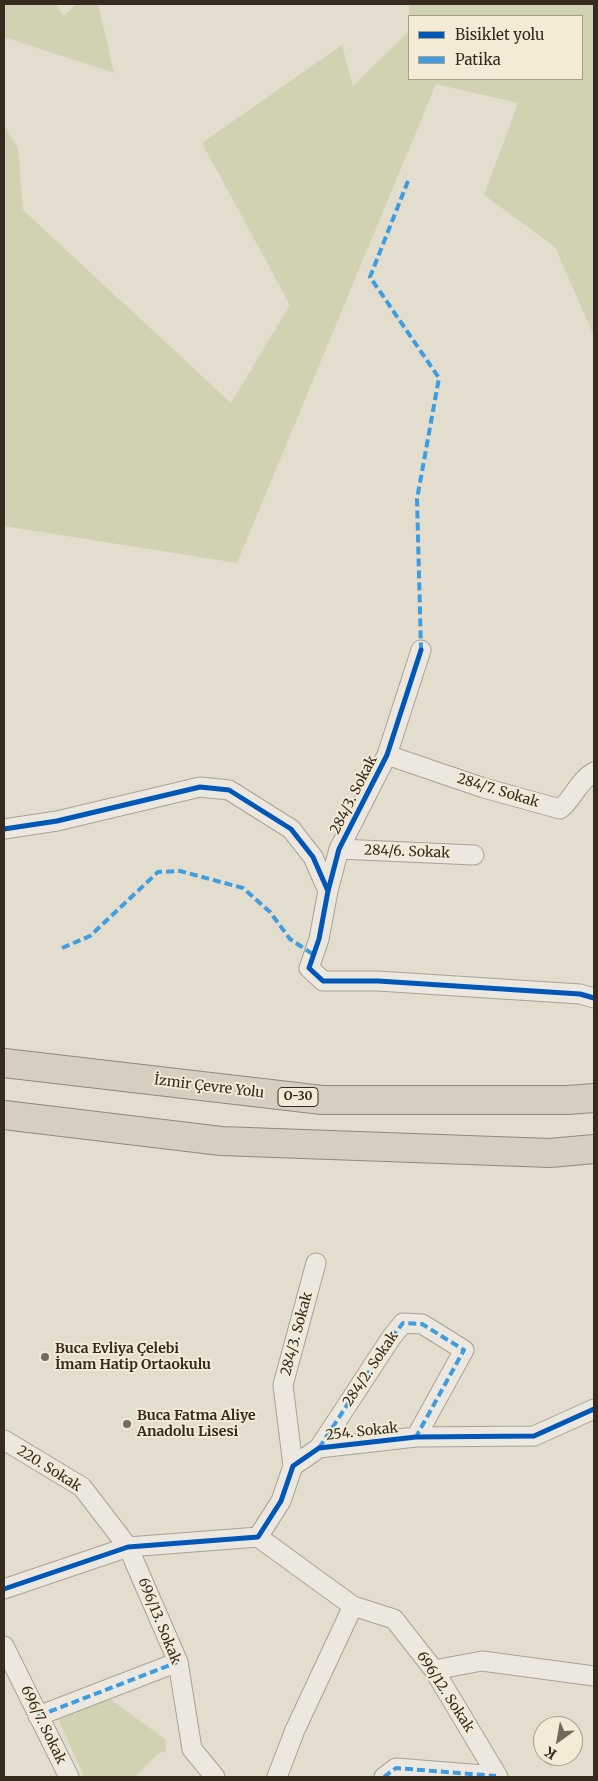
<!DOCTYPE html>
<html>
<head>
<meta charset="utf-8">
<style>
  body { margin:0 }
  #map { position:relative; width:598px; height:1781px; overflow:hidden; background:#e3ddce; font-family:Merriweather,serif }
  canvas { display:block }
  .frame { position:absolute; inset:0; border:5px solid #372b1f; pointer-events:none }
  .legend { position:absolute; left:408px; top:15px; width:175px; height:65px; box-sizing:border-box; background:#f3ebd5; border:1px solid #a89e8c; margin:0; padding:6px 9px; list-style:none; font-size:15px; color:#372b1f }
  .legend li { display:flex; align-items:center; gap:10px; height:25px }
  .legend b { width:25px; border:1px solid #a89e8c }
  .north { position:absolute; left:533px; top:1716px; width:50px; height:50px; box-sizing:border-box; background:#f3ebd5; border:1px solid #a89e8c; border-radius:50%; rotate:212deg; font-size:14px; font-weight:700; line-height:20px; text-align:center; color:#372b1f }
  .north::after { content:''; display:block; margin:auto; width:18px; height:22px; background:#73695c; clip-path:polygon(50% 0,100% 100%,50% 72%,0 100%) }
</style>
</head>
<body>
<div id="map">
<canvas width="598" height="1781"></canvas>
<div class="frame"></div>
<ul class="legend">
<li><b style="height:6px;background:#0057b8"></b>Bisiklet yolu</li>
<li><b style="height:6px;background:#3e9ce0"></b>Patika</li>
</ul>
<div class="north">K</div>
</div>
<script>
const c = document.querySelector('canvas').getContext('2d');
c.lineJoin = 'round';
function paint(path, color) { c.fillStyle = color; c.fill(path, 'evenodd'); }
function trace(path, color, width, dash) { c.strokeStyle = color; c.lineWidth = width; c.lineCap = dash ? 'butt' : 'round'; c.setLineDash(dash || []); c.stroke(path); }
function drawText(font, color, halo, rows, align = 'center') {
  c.font = font + ' Merriweather,serif'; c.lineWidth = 4; c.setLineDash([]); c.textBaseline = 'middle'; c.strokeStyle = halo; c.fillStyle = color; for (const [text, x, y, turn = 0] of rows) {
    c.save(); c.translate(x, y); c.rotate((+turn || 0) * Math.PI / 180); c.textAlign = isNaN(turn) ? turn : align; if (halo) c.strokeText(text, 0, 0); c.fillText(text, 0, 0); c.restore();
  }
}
paint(new Path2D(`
  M4,4H56L63,16L77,4H98L114,73L4,37Z
  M409,4H594V336L555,247L484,195L518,103L436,84L237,563L4,526V126L18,148L23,210L231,403L290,305L202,143L342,45L353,86L409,31ZM409,16H582V79H409Z
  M106,1696L166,1740V1751L157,1754L135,1777H84L58,1718Z`), '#d1d2b1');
const minor = new Path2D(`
  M421,650L387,755L339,849L328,891L319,939L309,968L323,981H378L580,994L594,998
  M387,755L484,788L560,809C574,798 578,781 594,772
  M4,829L57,821L200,787L229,790L291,829L313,857L328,891
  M339,849L474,855
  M4,1440L82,1487L128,1547L178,1662L192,1749L215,1777
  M319,1448L391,1338L403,1323L422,1324L464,1350L416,1437
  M293,1466L283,1385L316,1263
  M258,1537L353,1606L394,1619L434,1670L498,1777
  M4,1589L128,1547L258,1537L281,1501L293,1466L319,1448L416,1437L534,1436L594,1409
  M4,1646L69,1777
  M434,1670L482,1661L594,1676
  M38,1716L178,1662
  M277,1777L295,1730L353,1606
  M384,1777L396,1768L496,1776`);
const highway = new Path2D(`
  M4,1063L322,1100H568L594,1098
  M4,1115L221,1141L550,1153L594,1149`);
trace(minor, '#a8a297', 21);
trace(highway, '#8e887e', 30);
trace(minor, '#ece8df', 19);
trace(highway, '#d6cebf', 28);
trace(new Path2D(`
  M408,181L370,277L439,378L417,499L421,650
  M62,948L90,936L158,872L180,871L243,888L270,912L290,939L314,955
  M319,1448L391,1338L403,1323L422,1324L464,1350L416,1437
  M38,1716L178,1662
  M384,1777L396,1768L496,1776`), '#3e9ce0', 4, [8, 4]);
trace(new Path2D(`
  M421,650L387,755L339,849L328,891L319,939L309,968L323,981H378L580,994L594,998
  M4,829L57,821L200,787L229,790L291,829L313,857L328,891
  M4,1589L128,1547L258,1537L281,1501L293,1466L319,1448L416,1437L534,1436L594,1409`), '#0057b8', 5);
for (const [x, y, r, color] of [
  [45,1357,5,"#73695c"],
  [127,1424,5,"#73695c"]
]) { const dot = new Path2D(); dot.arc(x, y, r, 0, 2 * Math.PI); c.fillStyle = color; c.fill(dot); trace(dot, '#f3ebd5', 2); }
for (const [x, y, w] of [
  [298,1097,40]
]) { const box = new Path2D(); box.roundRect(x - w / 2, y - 9.5, w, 19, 4); c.fillStyle = '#f3ebd5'; c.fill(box); trace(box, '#372b1f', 1); }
drawText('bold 12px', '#372b1f', null, [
  ["O-30",298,1097]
]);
drawText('14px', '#372b1f', '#f3ebd5', [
  ["284/7. Sokak",498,791,17],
  ["284/3. Sokak",354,795,-63],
  ["284/6. Sokak",407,852,2],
  ["İzmir Çevre Yolu",209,1087,7],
  ["284/3. Sokak",297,1334,-75],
  ["284/2. Sokak",371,1369,-56],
  ["254. Sokak",362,1432,-6],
  ["220. Sokak",49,1469,32],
  ["696/13. Sokak",159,1621,68],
  ["696/12. Sokak",445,1692,57],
  ["696/7. Sokak",43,1725,64]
]);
drawText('bold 14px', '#372b1f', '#f3ebd5', [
  ["Buca Evliya Çelebi",55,1349],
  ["İmam Hatip Ortaokulu",55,1365],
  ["Buca Fatma Aliye",137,1416],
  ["Anadolu Lisesi",137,1432]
], 'left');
</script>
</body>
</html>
